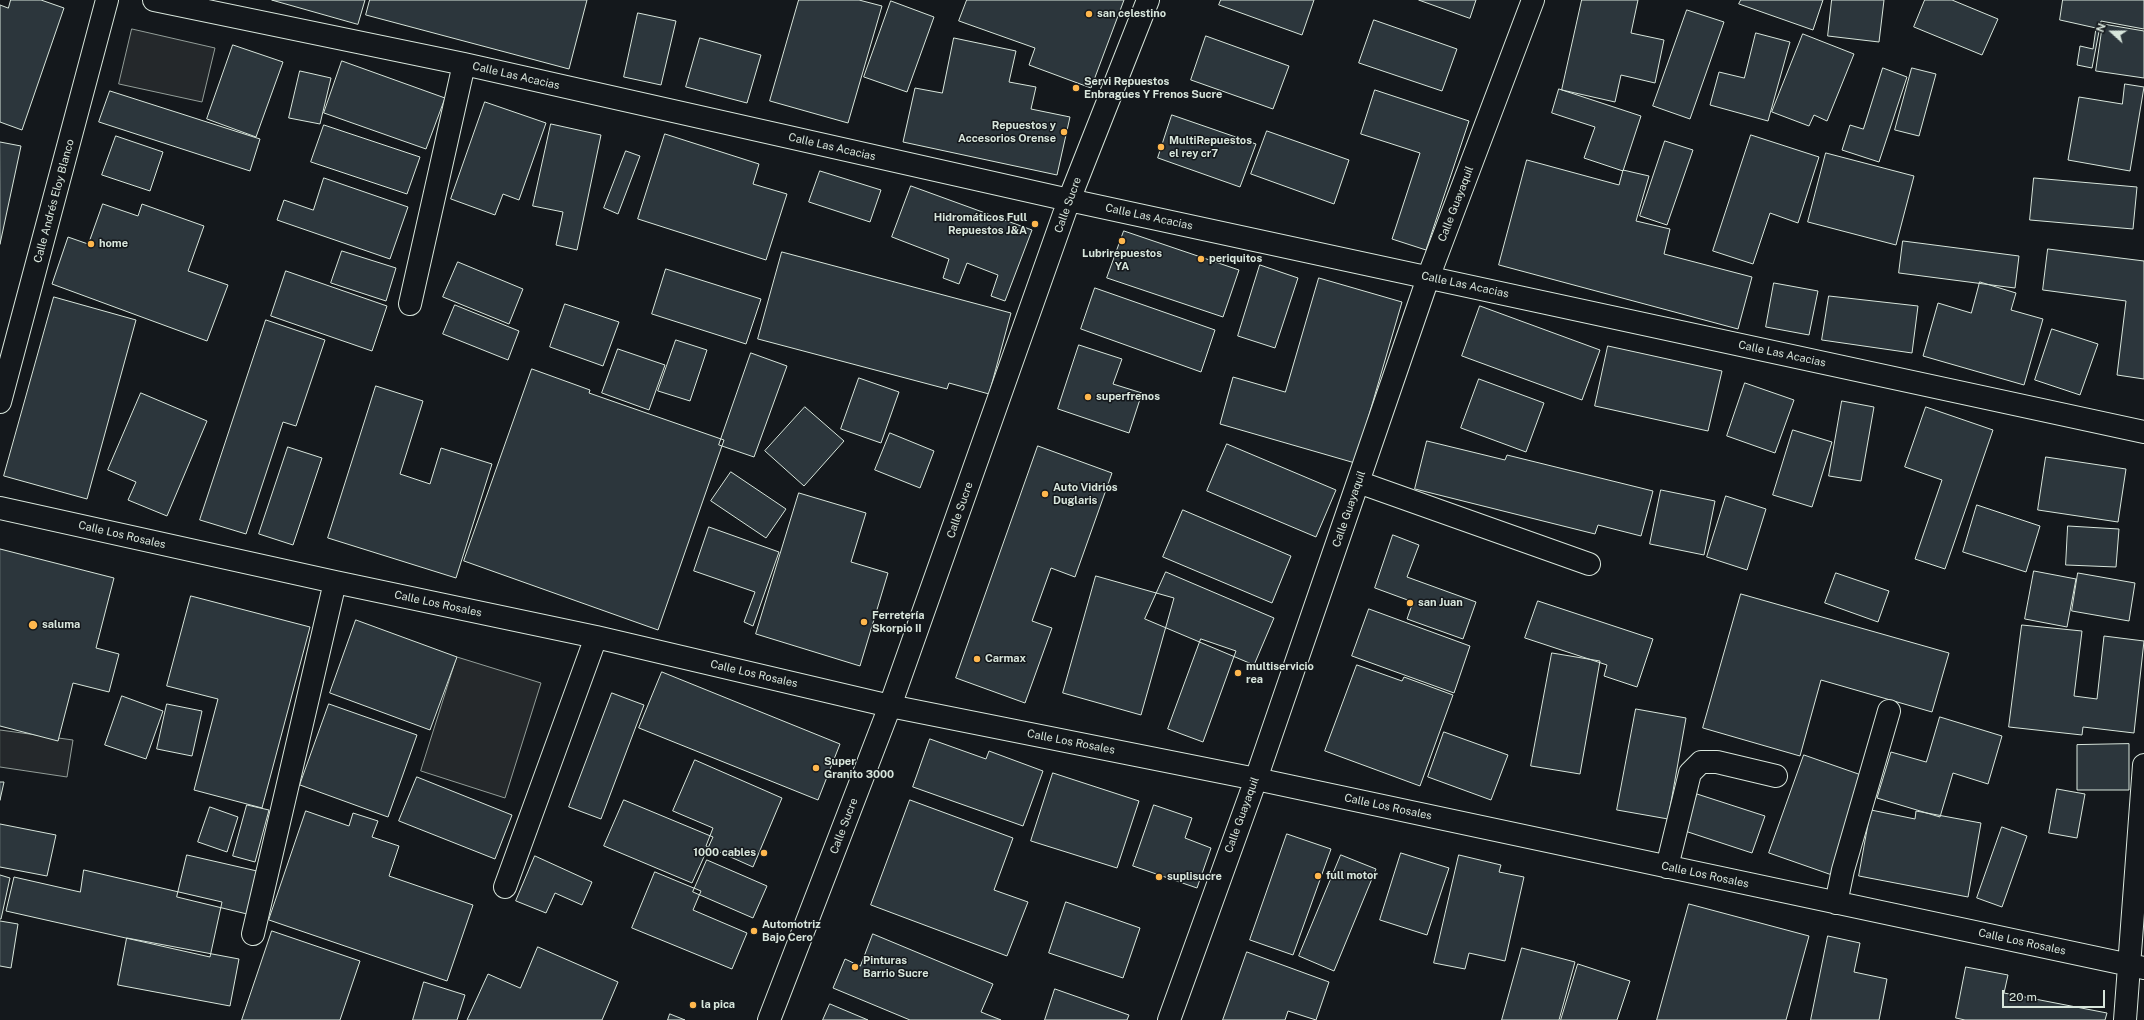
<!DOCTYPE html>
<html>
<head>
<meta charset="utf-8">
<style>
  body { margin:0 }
  #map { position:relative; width:2144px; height:1020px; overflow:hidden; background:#14181c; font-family:"Public Sans",sans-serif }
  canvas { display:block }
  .north { position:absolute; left:2092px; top:12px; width:40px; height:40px; -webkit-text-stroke:3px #14181c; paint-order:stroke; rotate:291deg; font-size:11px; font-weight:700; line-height:16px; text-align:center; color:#d8e6dc }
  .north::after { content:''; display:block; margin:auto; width:14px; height:18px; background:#d8e6dc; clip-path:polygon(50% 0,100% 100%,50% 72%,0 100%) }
  .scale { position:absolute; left:2002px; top:990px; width:103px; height:18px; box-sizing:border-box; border:2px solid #d8e6dc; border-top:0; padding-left:5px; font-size:12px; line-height:14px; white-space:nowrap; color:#d8e6dc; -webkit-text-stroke:3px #14181c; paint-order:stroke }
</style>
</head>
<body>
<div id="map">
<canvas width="2144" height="1020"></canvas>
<div class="north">N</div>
<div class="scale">20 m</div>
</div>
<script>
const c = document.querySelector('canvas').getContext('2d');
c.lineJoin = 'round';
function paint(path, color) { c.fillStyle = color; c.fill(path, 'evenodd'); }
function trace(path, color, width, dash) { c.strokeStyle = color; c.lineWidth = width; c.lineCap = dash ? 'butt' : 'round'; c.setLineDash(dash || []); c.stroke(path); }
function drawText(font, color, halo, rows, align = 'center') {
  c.font = font + ' "Public Sans",sans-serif'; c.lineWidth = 3; c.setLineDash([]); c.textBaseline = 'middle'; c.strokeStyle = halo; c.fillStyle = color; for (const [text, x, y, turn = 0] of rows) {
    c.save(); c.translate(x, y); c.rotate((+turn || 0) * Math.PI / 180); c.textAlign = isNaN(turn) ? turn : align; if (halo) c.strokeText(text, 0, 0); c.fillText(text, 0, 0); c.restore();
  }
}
const parking = new Path2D(`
  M132,29L215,48L202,102L119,84Z
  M457,657L541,683L505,798L421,771Z
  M0,730L73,740L67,777L0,767Z`);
paint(parking, '#24282b');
trace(parking, '#939e99', 1);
const building = new Path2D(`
  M11,0H41L64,8L22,130L0,122V5L8,8Z
  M272,0H365L358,24Z
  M370,0H587L569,69L366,15Z
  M799,0H859L882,6L848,123L770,101Z
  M967,0H1124L1091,88L1029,65L1035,48L959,21Z
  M1221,0H1314L1302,35L1219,5Z
  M1419,0H1476L1470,18Z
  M1582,0H1638L1631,33L1664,40L1655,83L1621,75L1615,102L1562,90Z
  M1741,0H1823L1813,30L1739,4Z
  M1832,0H1884L1879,42L1828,36Z
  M1925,0H1952L1998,19L1982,55L1914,27Z
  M2063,0H2144V29L2101,21L2092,68L2077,65L2080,46L2093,49L2096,28L2060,20Z
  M891,1L934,17L907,92L864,77Z
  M1687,10L1724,22L1690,119L1653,106Z
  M638,13L676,21L661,85L624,77Z
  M1374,20L1457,49L1442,91L1359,63Z
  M2103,24L2144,31V78L2096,71Z
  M1756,33L1790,42L1768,121L1710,105L1719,72L1744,78Z
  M1803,34L1854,54L1827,121L1814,115L1809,126L1772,112Z
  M1206,36L1289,66L1273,109L1191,80Z
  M700,38L761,55L747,103L686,87Z
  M954,38L1016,51L1009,82L1036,87L1031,109L1070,117L1057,175L903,142L915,88L942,93Z
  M233,45L283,62L256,137L207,119Z
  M342,61L445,98L426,149L324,113Z
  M1883,68L1907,77L1879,162L1842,150L1850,125L1863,129Z
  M1912,68L1936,74L1919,136L1895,130Z
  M300,71L331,78L320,124L289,118Z
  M2125,84L2144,87L2130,171L2068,160L2079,97L2122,104Z
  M1559,89L1641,116L1623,171L1584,158L1595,127L1552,113Z
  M1375,90L1469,121L1426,250L1392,239L1420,153L1361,134Z
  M110,91L260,139L250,171L99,122Z
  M485,102L546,123L519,200L503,194L495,215L451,199Z
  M1172,115L1256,144L1240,187L1158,158Z
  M551,124L601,135L577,250L556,245L563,212L533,206Z
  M324,125L420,157L407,194L311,162Z
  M1267,131L1349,160L1334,204L1251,174Z
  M665,134L759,164L753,184L787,194L766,260L638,219Z
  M1751,135L1819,157L1798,223L1770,213L1753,264L1713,251Z
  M116,136L163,152L150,191L102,175Z
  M1665,141L1693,150L1667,225L1640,216Z
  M0,142L21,146L0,244Z
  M626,151L640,156L618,214L604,208Z
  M1826,153L1914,176L1896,245L1808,222Z
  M1527,160L1619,185L1623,170L1649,176L1636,221L1670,229L1664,254L1752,277L1738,329L1499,265Z
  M820,171L881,190L870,222L809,202Z
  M324,178L408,207L390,259L277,220L284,200L313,210Z
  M2034,178L2137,187L2133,229L2030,220Z
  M911,186L1032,230L1005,301L991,296L998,275L967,263L959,284L943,278L949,259L892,237Z
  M103,204L138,216L142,204L204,226L188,271L228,285L207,341L52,284L68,237L88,244Z
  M1124,231L1239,270L1223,317L1107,278Z
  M1903,241L2019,256L2015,288L1899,273Z
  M2048,249L2144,261V379L2117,375L2126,301L2043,290Z
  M342,251L396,268L386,301L331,283Z
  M782,252L1011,313L989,394L949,383L947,389L758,339Z
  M458,262L523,289L509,324L443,297Z
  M1260,265L1298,278L1275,348L1238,336Z
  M666,269L761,299L746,344L652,314Z
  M286,271L387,306L372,351L271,316Z
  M1319,278L1402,302L1355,463L1220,424L1233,377L1285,392Z
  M1980,282L2016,293L2011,310L2043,319L2024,385L1923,356L1938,303L1971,313Z
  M1774,283L1818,291L1809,335L1766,327Z
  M1095,288L1215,330L1201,372L1081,329Z
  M1829,296L1918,306L1912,353L1822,340Z
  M54,297L136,320L87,499L4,476Z
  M565,304L619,322L603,366L550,347Z
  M455,305L519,331L508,360L443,334Z
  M1480,306L1600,350L1582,400L1462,356Z
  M266,320L325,340L296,426L283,422L246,534L200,520Z
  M2052,329L2098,344L2080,395L2035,380Z
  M676,340L707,350L690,401L658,391Z
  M1079,345L1122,359L1113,384L1142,393L1129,433L1058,409Z
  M1608,346L1722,371L1708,431L1595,406Z
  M618,349L665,365L649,410L602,393Z
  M751,353L787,366L754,457L719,445Z
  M532,369L590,390L589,393L724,440L658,630L464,561Z
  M859,378L899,392L881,443L841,429Z
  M1479,379L1544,403L1526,452L1461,428Z
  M1745,383L1794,400L1775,453L1727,436Z
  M376,386L423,401L400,474L430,484L441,448L492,464L456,578L328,538Z
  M141,393L207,421L167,516L128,500L136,482L108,470Z
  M1842,401L1874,407L1861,481L1829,476Z
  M805,407L844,441L804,486L765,451Z
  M1926,407L1993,430L1945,569L1915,559L1942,480L1905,467Z
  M1793,430L1832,442L1812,507L1773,495Z
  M890,433L934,451L920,488L875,470Z
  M1427,441L1505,460L1507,455L1653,491L1641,536L1598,525L1595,534L1415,489Z
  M1227,444L1336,490L1316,537L1207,491Z
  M1038,446L1112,473L1075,577L1051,568L1032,621L1052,628L1025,703L956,678Z
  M288,447L322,458L293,545L259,534Z
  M2046,457L2126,469L2118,522L2038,510Z
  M731,472L786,509L766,538L711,501Z
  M1661,490L1715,501L1704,555L1650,544Z
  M799,493L866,513L851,562L888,573L860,666L756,634Z
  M1726,496L1766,509L1747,570L1707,557Z
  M1977,505L2040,526L2026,572L1963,552Z
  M1183,510L1291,556L1272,603L1163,557Z
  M2068,526L2119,529L2116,567L2066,565Z
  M709,527L779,552L753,626L744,622L755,592L694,571Z
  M1393,535L1419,545L1407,577L1476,602L1463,639L1407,619L1413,602L1375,588Z
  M0,549L114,578L96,648L119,654L109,692L73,683L58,741L0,726Z
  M2034,571L2076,579L2067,627L2025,619Z
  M1166,572L1274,618L1254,665L1145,619Z
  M1836,573L1889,591L1878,622L1825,603Z
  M2078,573L2135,583L2129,621L2072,611Z
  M1096,576L1174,598L1141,715L1063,693Z
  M1741,594L1949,653L1932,712L1821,680L1800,756L1703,728Z
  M191,596L310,627L262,808L194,790L218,699L167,686Z
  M1538,601L1653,639L1637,687L1604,676L1607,665L1525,638Z
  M1369,609L1470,646L1454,693L1352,656Z
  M356,620L457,657L430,730L330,693Z
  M2022,625L2082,631L2074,696L2097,699L2104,636L2144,641L2134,733L2083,727L2082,735L2009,727Z
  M1201,639L1236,651L1203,742L1168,729Z
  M1552,653L1600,661L1580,774L1531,766Z
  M1357,665L1402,681L1404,677L1453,695L1420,786L1325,751Z
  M662,672L840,744L818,800L639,728Z
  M612,693L644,705L601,819L569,807Z
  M122,696L163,711L146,759L105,745Z
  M167,704L202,711L192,756L157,749Z
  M329,704L417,735L388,817L300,785Z
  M1636,709L1686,718L1668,819L1617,810Z
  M1940,717L2002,736L1988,784L1953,773L1940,817L1877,798L1891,752L1926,762Z
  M1444,732L1508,755L1491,800L1428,777Z
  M930,739L986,759L989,751L1043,771L1023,826L913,787Z
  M2129,744V790H2077V745Z
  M1804,755L1867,777L1832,875L1769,853Z
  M695,760L782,798L753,867L706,846L713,828L673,811Z
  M1053,773L1139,801L1117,868L1031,841Z
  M417,777L512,815L495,859L399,821Z
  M0,782H4L0,800Z
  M2057,789L2085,794L2077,838L2049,833Z
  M1697,794L1765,816L1752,853L1685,831Z
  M624,800L713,837L692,883L604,846Z
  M910,800L1013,838L994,890L1028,902L1007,956L871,905Z
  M247,805L269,810L255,862L233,856Z
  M1154,805L1192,818L1185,838L1211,848L1197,888L1133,866Z
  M210,807L238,817L227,852L198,842Z
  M1871,810L1915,819L1916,811L1981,823L1968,897L1859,876Z
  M306,811L349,826L353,813L378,821L372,837L399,846L389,876L473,905L447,981L269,920Z
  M0,824L56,835L47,876L0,867Z
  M2002,827L2027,836L2002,907L1977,898Z
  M1287,834L1331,849L1293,955L1250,940Z
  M1401,853L1449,868L1427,935L1380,920Z
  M187,855L257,871L247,914L177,897Z
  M1341,855L1376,869L1334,971L1299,956Z
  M1459,855L1501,865L1499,872L1524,877L1505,961L1469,953L1465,969L1434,963Z
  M535,856L592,882L582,905L555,893L546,913L516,901Z
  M707,860L767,886L753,918L693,892Z
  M84,870L222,902L210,957L6,911L14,877L80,892Z
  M655,872L701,891L693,910L747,933L732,969L632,928Z
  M0,875L10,878L1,919H0Z
  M1066,902L1140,928L1123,978L1049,953Z
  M1689,904L1809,936L1786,1020H1657Z
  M0,921L18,924L11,968L0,966Z
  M272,931L360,961L340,1020H242Z
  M873,934L993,984L981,1012L1001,1020H910L833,988L845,959L860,966Z
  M1828,936L1860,943L1854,972L1887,979L1879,1020H1811Z
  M127,938L239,959L230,1006L118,985Z
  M538,947L618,982L602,1020H467L488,974L520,988Z
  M1522,948L1575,962L1559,1020H1502Z
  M1247,952L1329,982L1316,1020L1288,1011L1285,1020H1223Z
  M1578,964L1630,981L1617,1020H1561Z
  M1966,967L2008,975L2004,993L2107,1013L2105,1020H1965L1956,1018Z
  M424,982L465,995L457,1020H413Z
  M1055,989L1129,1015L1127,1020H1045Z
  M830,1004L868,1020H823Z
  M670,1014L685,1020H668Z`);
paint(building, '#2c363c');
trace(building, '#d8e6dc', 1);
const minor = new Path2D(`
  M154,0L464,64L1069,200L2144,432
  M410,304L464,64
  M0,402L107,0
  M1358,482L1589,564
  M0,508L335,582L596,637L890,706L1256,779L2144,968
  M1667,867L1690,773L1701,762H1717L1776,776
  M505,887L596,637
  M1836,903L1843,870L1889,711
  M253,934L335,582
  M769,1020L890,706L1069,200L1148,0
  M1169,1020L1256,779L1428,278L1533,0
  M2125,1020L2144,765`);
trace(minor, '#d8e6dc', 24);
trace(minor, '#14181c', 22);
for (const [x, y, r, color] of [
  [1089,14,4,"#ffb74d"],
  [1076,88,4,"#ffb74d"],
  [1064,132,4,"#ffb74d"],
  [1161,147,4,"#ffb74d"],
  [1035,224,4,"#ffb74d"],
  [1122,241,4,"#ffb74d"],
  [91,244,4,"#ffb74d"],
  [1201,259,4,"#ffb74d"],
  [1088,397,4,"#ffb74d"],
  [1045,494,4,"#ffb74d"],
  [1410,603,4,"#ffb74d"],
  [864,622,4,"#ffb74d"],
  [33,625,5,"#ffb74d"],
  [977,659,4,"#ffb74d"],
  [1238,673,4,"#ffb74d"],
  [816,768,4,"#ffb74d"],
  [764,853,4,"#ffb74d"],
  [1318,876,4,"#ffb74d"],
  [1159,877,4,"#ffb74d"],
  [754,931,4,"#ffb74d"],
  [855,967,4,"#ffb74d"],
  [693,1005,4,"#ffb74d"]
]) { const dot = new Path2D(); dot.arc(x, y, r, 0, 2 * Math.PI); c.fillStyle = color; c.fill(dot); trace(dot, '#14181c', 1.5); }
drawText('bold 11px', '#d8e6dc', '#14181c', [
  ["san celestino",1097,14],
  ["Servi Repuestos",1084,82],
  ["Enbragues Y Frenos Sucre",1084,95],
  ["Repuestos y",1056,126,"right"],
  ["Accesorios Orense",1056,139,"right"],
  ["MultiRepuestos",1169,141],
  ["el rey cr7",1169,154],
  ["Hidromáticos Full",1027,218,"right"],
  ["Repuestos J&A",1027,231,"right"],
  ["home",99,244],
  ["Lubrirepuestos",1122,254,"center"],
  ["YA",1122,267,"center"],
  ["periquitos",1209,259],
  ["superfrenos",1096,397],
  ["Auto Vidrios",1053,488],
  ["Duglaris",1053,501],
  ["san Juan",1418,603],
  ["Ferretería",872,616],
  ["Skorpio II",872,629],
  ["saluma",42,625],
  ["Carmax",985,659],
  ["multiservicio",1246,667],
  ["rea",1246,680],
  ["Super",824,762],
  ["Granito 3000",824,775],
  ["1000 cables",756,853,"right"],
  ["full motor",1326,876],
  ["suplisucre",1167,877],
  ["Automotriz",762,925],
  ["Bajo Cero",762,938],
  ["Pinturas",863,961],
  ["Barrio Sucre",863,974],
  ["la pica",701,1005]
], 'left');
drawText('11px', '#d8e6dc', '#14181c', [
  ["Calle Las Acacias",516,76,13],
  ["Calle Las Acacias",832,147,13],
  ["Calle Andrés Eloy Blanco",54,201,-75],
  ["Calle Guayaquil",1456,204,-69],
  ["Calle Sucre",1068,205,-70],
  ["Calle Las Acacias",1149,217,12],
  ["Calle Las Acacias",1465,285,12],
  ["Calle Las Acacias",1782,354,12],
  ["Calle Guayaquil",1349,509,-71],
  ["Calle Sucre",960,510,-71],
  ["Calle Los Rosales",122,535,13],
  ["Calle Los Rosales",438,604,12],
  ["Calle Los Rosales",754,674,13],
  ["Calle Los Rosales",1071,742,11],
  ["Calle Los Rosales",1388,807,12],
  ["Calle Guayaquil",1242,815,-70],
  ["Calle Sucre",844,826,-69],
  ["Calle Los Rosales",1705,875,12],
  ["Calle Los Rosales",2022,942,12]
]);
</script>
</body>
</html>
